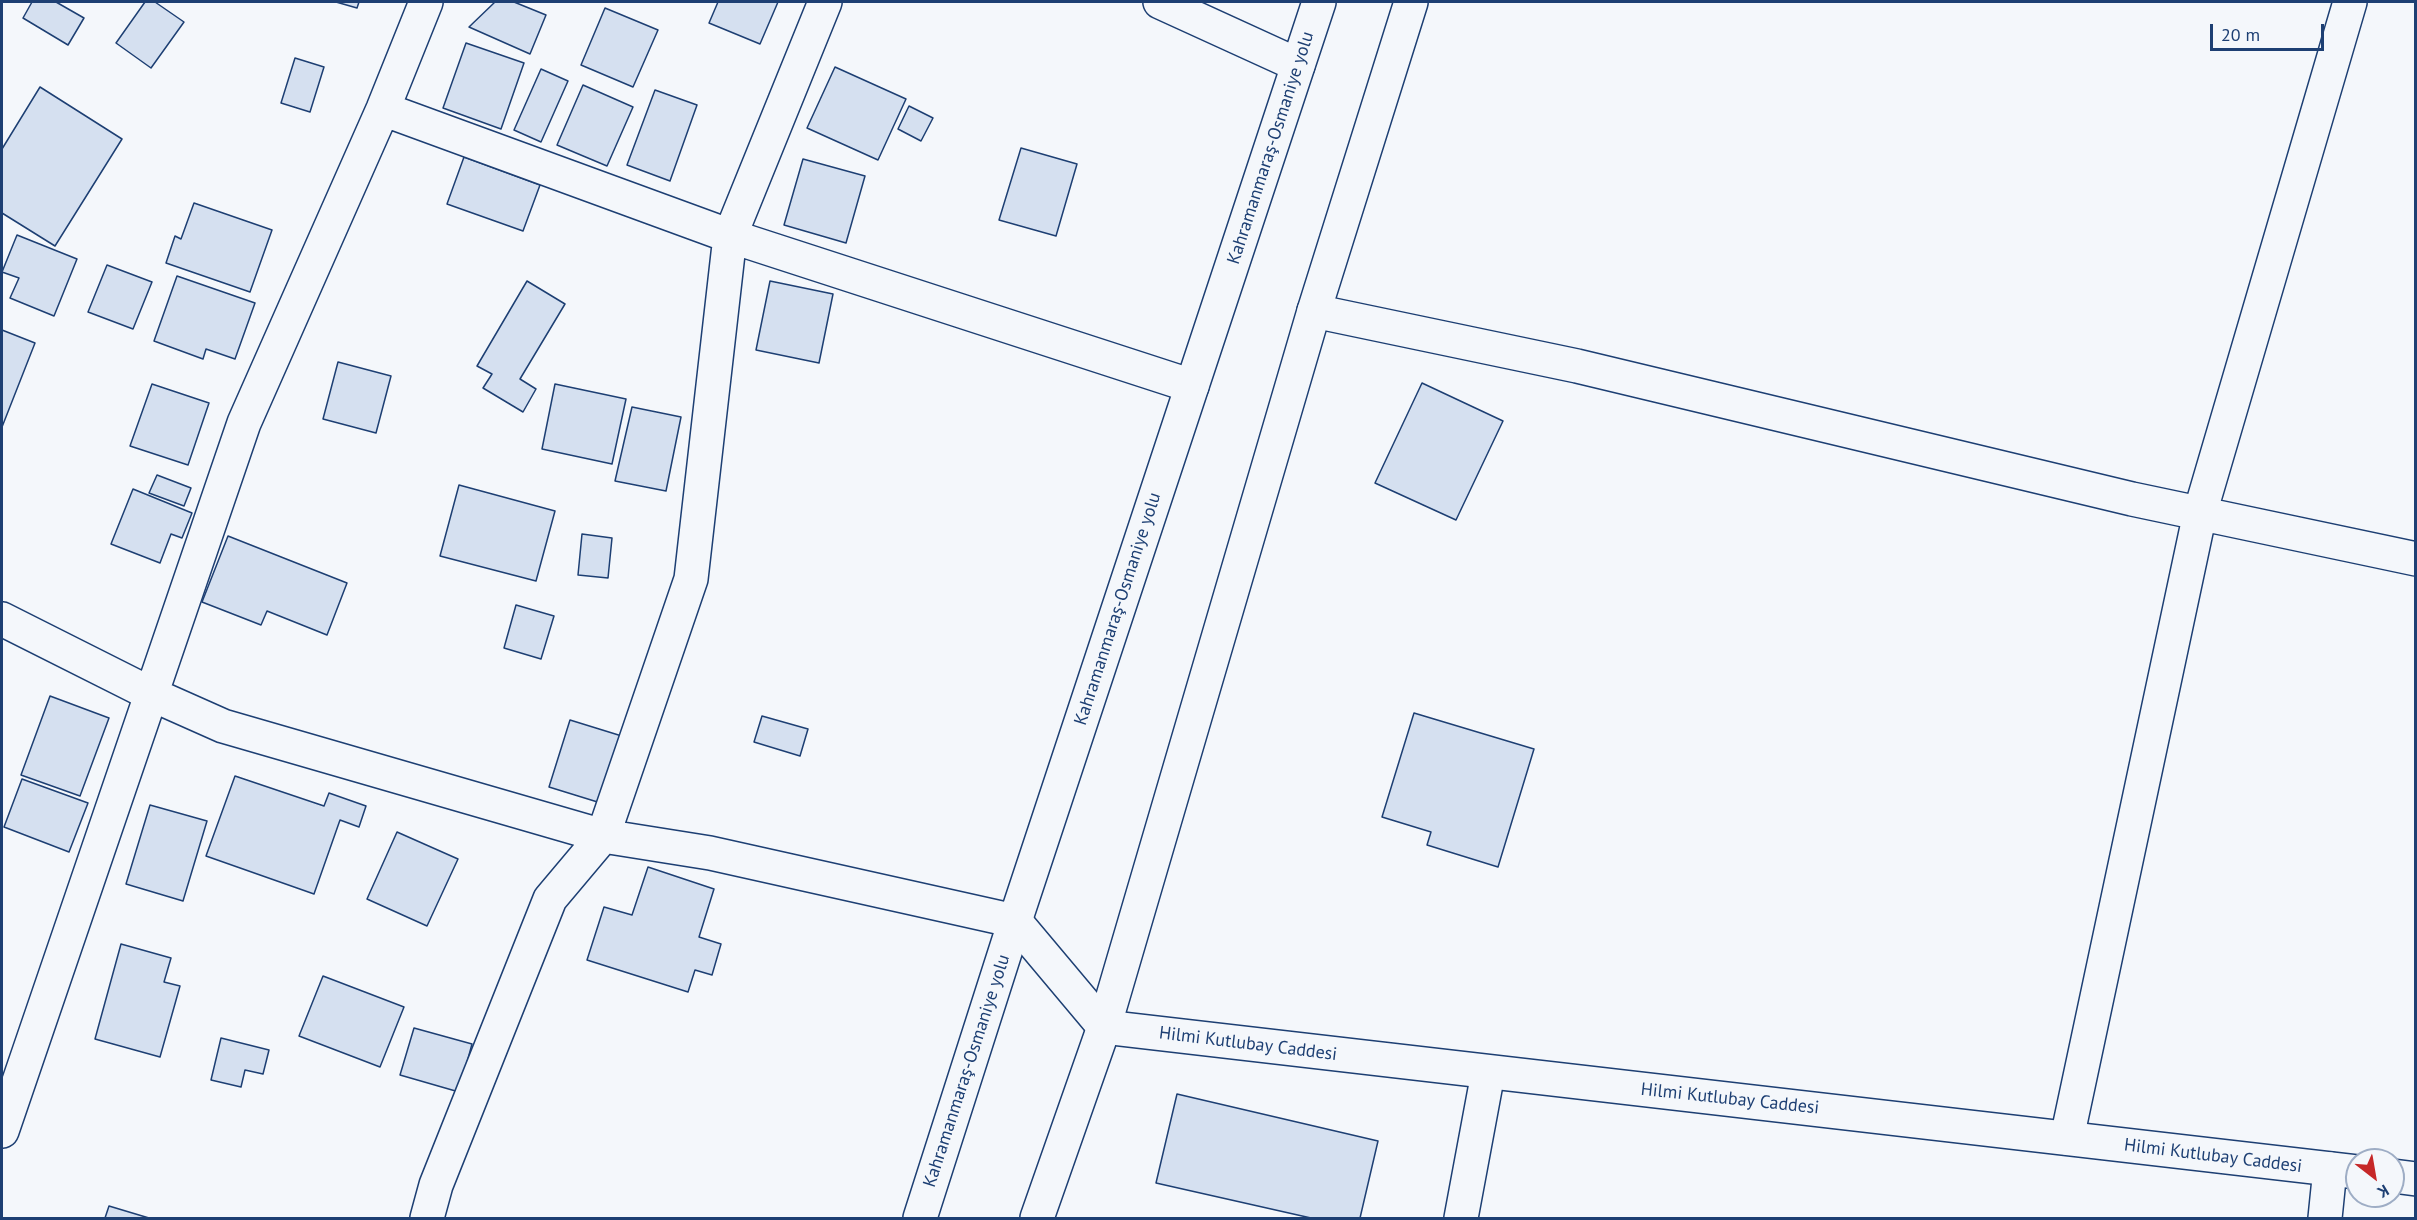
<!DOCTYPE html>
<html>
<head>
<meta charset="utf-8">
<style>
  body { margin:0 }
  #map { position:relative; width:2417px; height:1220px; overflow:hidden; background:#f4f7fb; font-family:"PT Sans",sans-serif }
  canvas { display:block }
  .frame { position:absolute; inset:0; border:3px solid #1d3f73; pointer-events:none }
  .north { position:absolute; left:2345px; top:1148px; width:60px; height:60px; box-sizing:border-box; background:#f4f7fb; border:2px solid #9eadc5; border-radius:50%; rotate:149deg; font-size:16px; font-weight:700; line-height:24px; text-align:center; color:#1d3f73 }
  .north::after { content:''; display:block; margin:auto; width:21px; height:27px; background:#c62828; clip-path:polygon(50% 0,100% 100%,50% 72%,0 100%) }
  .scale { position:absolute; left:2210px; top:24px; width:114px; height:27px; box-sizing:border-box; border:3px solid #1d3f73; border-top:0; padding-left:8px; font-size:18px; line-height:21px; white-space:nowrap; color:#1d3f73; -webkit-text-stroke:4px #f4f7fb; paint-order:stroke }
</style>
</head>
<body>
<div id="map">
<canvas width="2417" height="1220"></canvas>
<div class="frame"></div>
<div class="north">K</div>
<div class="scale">20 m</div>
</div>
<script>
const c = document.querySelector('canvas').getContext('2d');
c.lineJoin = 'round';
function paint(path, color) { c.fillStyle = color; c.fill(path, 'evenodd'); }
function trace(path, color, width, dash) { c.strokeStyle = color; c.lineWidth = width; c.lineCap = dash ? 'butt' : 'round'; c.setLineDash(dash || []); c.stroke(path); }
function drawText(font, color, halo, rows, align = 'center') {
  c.font = font + ' "PT Sans",sans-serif'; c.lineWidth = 4.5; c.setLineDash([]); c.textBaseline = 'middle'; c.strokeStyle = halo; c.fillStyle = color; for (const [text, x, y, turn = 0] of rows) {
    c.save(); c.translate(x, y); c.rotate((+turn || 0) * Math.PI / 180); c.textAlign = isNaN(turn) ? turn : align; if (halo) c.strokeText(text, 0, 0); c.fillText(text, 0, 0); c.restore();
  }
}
const building = new Path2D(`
  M32,2H56L84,18L68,45L23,18Z
  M145,2H155L184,22L151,68L116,43Z
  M336,2H359L357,8Z
  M495,2H514L546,15L530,54L469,27Z
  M718,2H778L760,44L709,23Z
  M605,8L658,30L633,87L581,65Z
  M466,43L524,63L501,129L443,108Z
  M295,58L324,67L310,112L281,103Z
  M835,67L906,99L878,160L807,128Z
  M541,69L568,81L541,142L514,130Z
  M583,85L633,107L607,166L557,145Z
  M40,87L122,139L55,246L2,213V149Z
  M655,90L697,105L670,181L627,165Z
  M909,106L933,118L921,141L898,129Z
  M1021,148L1077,164L1056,236L999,220Z
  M464,157L540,185L523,231L447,204Z
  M803,159L865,176L846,243L784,225Z
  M194,203L272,230L250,292L166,263L175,236L181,239Z
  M17,235L77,259L54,316L10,298L19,278L2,272Z
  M107,265L152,282L133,329L88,312Z
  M177,276L255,303L235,359L206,349L203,359L154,341Z
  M527,281L565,304L520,379L536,389L523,412L483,388L492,374L477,366Z
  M770,281L833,294L819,363L756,350Z
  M2,330L35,343L2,427Z
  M338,362L391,376L376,433L323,419Z
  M1422,383L1503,421L1456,520L1375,483Z
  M152,384L209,403L188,465L130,446Z
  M555,384L626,399L612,464L542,449Z
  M632,407L681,417L666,491L615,481Z
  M157,475L191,488L184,506L149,493Z
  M459,485L555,511L536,581L440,556Z
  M133,489L192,513L182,538L171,534L160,563L111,544Z
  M582,534L612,538L608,578L578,575Z
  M228,536L347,583L327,635L267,611L261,625L202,602Z
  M516,605L554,616L541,659L504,648Z
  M50,696L109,718L80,796L21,775Z
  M1414,713L1534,749L1498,867L1427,845L1431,832L1382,817Z
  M762,716L808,729L800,756L754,742Z
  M570,720L625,737L604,804L549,787Z
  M235,776L324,806L329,793L366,806L359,827L340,820L314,894L206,856Z
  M22,779L88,803L69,852L4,827Z
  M150,805L207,821L183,901L126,884Z
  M397,832L458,859L427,926L367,899Z
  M648,867L714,889L699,937L721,944L712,975L695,970L688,992L587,960L604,907L632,915Z
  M121,944L171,958L164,982L180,986L160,1057L95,1039Z
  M323,976L404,1007L380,1067L299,1036Z
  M414,1028L472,1044L459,1092L400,1075Z
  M221,1038L269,1050L263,1074L245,1070L241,1087L211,1080Z
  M1177,1094L1378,1141L1360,1218H1311L1156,1183Z
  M109,1206L149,1218H105Z`);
paint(building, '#d5e0f0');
trace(building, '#1d3f73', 1.5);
const minor = new Path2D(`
  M1160,2L1298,65
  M383,109L730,236L1192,386
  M1314,311L1577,366L2132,499L2416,559
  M2,619L151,694L223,726L603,836L710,853L1015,921L1104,1027
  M2,1131L244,423L383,109L426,2
  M2067,1138L2200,513L2350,2
  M427,1218L436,1185L550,899L603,836L691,579L730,236L825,2
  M1461,1218L1488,1073
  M2325,1218L2330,1169`);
const tertiary = new Path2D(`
  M1104,1027L2357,1172
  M2393,1176L2416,1179`);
const trunk = new Path2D(`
  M920,1218L1015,921L1319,2
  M1037,1218L1104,1027L1314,311L1411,2`);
trace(minor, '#1d3f73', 36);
trace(tertiary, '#1d3f73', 36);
trace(trunk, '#1d3f73', 36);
trace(minor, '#f4f7fb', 33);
trace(tertiary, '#f4f7fb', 33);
trace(trunk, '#f4f7fb', 33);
drawText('18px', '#1d3f73', '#f4f7fb', [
  ["Kahramanmaraş-Osmaniye yolu",1271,148,-72],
  ["Kahramanmaraş-Osmaniye yolu",1118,609,-72],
  ["Hilmi Kutlubay Caddesi",1248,1044,7],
  ["Kahramanmaraş-Osmaniye yolu",967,1071,-72],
  ["Hilmi Kutlubay Caddesi",1730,1099,6],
  ["Hilmi Kutlubay Caddesi",2213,1156,7]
]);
</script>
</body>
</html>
